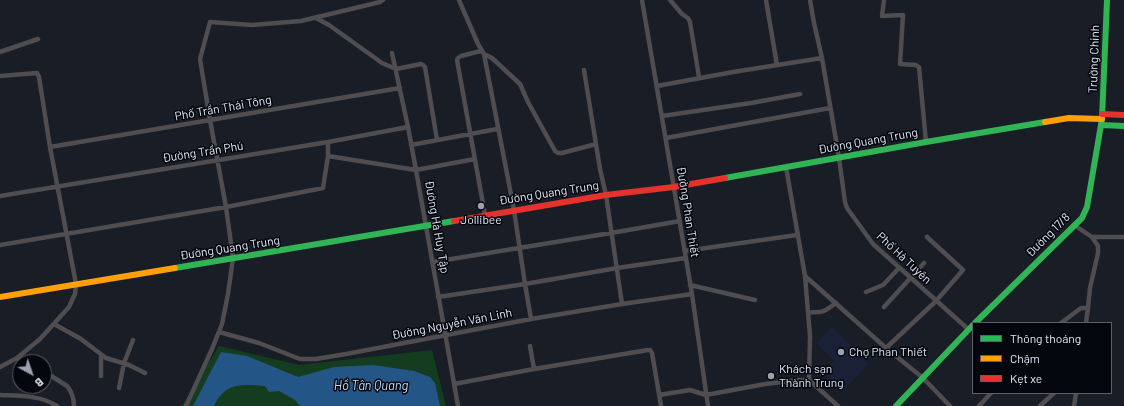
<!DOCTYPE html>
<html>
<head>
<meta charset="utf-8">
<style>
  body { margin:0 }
  #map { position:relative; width:1124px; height:406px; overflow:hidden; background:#191d26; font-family:Barlow,sans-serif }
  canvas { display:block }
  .legend { position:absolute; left:972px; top:322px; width:140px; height:72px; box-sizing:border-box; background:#04060d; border:1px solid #5d606a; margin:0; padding:5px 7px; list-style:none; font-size:12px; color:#e2e8f5 }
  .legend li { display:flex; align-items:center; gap:8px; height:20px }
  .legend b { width:20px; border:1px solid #5d606a }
  .north { position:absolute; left:12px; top:354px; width:40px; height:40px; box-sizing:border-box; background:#04060d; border:1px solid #5d606a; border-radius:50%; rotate:140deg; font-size:11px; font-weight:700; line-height:16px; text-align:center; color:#e2e8f5 }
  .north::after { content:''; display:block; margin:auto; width:14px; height:18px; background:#9ca1ad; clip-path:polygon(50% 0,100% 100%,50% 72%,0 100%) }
</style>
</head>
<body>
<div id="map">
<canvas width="1124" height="406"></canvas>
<ul class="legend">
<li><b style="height:5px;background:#30b455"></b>Thông thoáng</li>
<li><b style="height:5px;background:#ff9f0a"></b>Chậm</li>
<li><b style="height:5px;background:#e5322d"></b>Kẹt xe</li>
</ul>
<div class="north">B</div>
</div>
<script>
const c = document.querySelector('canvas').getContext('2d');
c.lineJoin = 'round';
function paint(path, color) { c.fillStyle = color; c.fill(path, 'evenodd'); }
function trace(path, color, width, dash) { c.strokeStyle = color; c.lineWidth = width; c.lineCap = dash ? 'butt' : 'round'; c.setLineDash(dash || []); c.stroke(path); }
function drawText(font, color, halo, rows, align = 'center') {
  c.font = font + ' Barlow,sans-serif'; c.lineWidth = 3; c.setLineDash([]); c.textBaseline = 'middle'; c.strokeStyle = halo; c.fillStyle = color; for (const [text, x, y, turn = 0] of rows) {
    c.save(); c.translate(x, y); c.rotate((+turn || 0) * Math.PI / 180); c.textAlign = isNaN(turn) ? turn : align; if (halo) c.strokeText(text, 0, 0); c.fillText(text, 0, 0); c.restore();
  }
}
paint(new Path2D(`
  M832,327L869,364L842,392L822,373L834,361L816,343Z`), '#1a2137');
paint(new Path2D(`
  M219,346L299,365L432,350L446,406H182Z`), '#143d20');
paint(new Path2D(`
  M221,352L247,356L298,377L334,367L373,365L414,371L430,377L435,383L440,406H300L295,400L279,391L269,392L265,386C242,384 225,382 214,406H193Z`), '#245587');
trace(new Path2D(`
  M459,0L478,44L484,54L514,210L525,284L531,319
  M642,0L692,294L708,406
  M670,0L682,14L688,18L690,22L699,77
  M766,0L777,65
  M810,0L814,23L822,58L839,158L845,202L847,208L873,244L968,329
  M884,0L882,16L903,15L900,64L916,65L919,67L926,142
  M316,18L329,25L382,63L396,69L421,64L423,65L425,67L437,140
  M481,51L461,56L458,58L457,60L485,215
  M0,52L38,39
  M392,53L408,127L416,170L458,406
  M484,54L492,58L520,84L528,102L555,151L558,153H562L596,144
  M584,70L600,169L606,195L622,304
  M0,76L37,73L39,77L50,147L76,284L75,294L69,307L40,339L17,358L0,367
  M657,86L733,72L822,58
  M662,116L751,103L800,94
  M666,138L830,108
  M411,145L497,129
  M50,147L400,88
  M328,156L416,170L475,159
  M786,167L805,276L810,336L809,380L838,406
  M0,196L328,142L408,127
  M1074,225L1092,237L1098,246V253L1090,288L1088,308
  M1092,237H1124
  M0,245L226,207L323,188L328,156V142
  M685,251L797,235
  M433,262L611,233L680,221
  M805,276L886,348L923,378L950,406
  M690,285L755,300
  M866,292L883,285L899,268
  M438,297L525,284L617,268L686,258
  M884,307L924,263
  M808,312C823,313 824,312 836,303
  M1061,323L1081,308H1088L1086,323
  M54,324L81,339L106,358L129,365L145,373
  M219,332L259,343L300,359H316L346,354L531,319L622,304L692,294
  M530,346L534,369
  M886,348L936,301L963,270L927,237
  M101,355V376
  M48,374L67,386C72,392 74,399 74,406
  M454,384L534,369L648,350H650L652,353L661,406
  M119,388L124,363L133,340
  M0,395C19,396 40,395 57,406
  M659,395L690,390L706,395L765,384L800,380H809
  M186,406L212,349L222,324L228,294L233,258L226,207L210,120L200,59L210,22L252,25L301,21L380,2L383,0
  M979,406L991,393
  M1040,406L1054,393
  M1074,406L1076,393`), '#504d50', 4.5);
trace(new Path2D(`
  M1101,125L1124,126
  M725,178L926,142L1045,122
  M175,268L454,221
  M975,323L1082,218L1087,207L1102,119L1107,0
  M896,406L973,325`), '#30b455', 6);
trace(new Path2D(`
  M1045,122L1069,118L1102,119
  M0,297L175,268`), '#ff9f0a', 6);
trace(new Path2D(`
  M1102,114L1124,115
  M454,221L606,195L674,187L725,178`), '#e5322d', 6);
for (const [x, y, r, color] of [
  [481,206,4,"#9ca1ad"],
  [841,352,4,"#9ca1ad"],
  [771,376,4,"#9ca1ad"]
]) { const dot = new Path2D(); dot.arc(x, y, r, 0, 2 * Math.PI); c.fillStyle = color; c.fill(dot); trace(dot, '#04060d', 1.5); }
drawText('12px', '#e2e8f5', '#04060d', [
  ["Trường Chinh",1094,59,-88],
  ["Phố Trần Thái Tông",223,108,-10],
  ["Đường Quang Trung",868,141,-10],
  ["Đường Trần Phú",203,152,-9],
  ["Đường Quang Trung",549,193,-9],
  ["Đường Phan Thiết",688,212,81],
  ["Đường Hà Huy Tập",437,227,80],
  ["Đường 17/8",1048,235,-45],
  ["Đường Quang Trung",230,248,-9],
  ["Phố Hà Tuyên",904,258,43],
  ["Đường Nguyễn Văn Linh",452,324,-11]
]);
drawText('12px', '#e2e8f5', '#04060d', [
  ["Jollibee",481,220,"center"],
  ["Chợ Phan Thiết",849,352],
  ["Khách sạn",779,369],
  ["Thành Trung",779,383]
], 'left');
drawText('italic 13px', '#bedbfb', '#04060d', [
  ["Hồ Tân Quang",371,386]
]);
</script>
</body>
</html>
